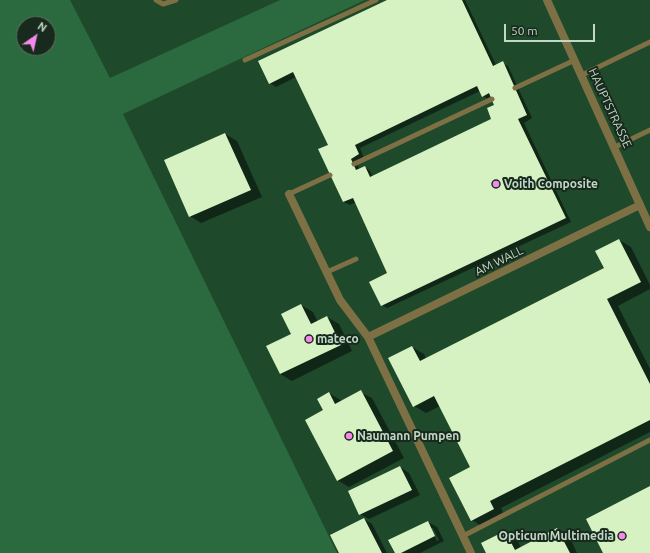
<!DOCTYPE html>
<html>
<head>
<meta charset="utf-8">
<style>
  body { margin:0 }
  #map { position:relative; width:650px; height:553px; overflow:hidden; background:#1f492b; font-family:Ubuntu,sans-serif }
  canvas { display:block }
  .north { position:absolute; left:16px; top:16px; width:40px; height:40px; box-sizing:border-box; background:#182a1d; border:1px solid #5c7061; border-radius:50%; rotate:34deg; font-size:11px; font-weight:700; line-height:16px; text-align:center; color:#c2d8c6 }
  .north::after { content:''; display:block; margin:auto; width:14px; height:18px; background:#f788eb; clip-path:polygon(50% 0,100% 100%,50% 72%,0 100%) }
  .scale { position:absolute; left:504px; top:24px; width:91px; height:18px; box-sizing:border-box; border:2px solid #c2d8c6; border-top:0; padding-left:5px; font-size:12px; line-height:14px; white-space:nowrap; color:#c2d8c6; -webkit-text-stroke:3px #182a1d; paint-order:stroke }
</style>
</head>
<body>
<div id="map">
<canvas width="650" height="553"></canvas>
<div class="north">N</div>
<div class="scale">50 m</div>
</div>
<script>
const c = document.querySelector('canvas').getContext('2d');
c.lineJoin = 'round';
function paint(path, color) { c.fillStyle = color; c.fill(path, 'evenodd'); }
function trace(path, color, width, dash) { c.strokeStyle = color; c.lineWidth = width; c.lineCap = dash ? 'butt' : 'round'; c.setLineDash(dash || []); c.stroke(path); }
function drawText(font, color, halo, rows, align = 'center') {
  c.font = font + ' Ubuntu,sans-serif'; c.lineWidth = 4; c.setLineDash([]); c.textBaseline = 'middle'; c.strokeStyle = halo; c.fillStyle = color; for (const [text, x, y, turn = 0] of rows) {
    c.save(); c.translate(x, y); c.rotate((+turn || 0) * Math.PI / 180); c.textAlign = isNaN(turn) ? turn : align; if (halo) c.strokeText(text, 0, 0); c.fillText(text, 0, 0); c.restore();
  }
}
paint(new Path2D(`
  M0,0H70L110,78L280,0H365L123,114L337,553H0ZM24,24H48V48H24Z`), '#2a6a3e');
paint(new Path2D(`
  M389,0H465L496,65L502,63L508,66L532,118L524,123L571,222L387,308L382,305L388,274L356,202L350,205L344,202L319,150L329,146L296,77L276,87L270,83ZM480,91L483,96L489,100L492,98L495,105L493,119L373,177L370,171L365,167L360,170L356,162L364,158L360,148Z
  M225,134L237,141L262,197L201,223L190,216L165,160Z
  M619,240L631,247L650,285V289L618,306L650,369V432L501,508L505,516L483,527L472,520L471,468L440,406L426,413L414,406L412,347L424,354L426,359L605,268Z
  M301,305L313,312L318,322L327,317L339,324L352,351L292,381L280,374Z
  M360,392L372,398L404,458L349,487L337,480L324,411L329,393L342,401Z
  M400,467L409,473L420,495L369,519L360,514Z
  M364,519L372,524L387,553H340Z
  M428,522L437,527L444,541L420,553H396ZM430,528H433L439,540L437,541Z
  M557,530L569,536L577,553H487L505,532L517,539L521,548Z`), '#0007');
paint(new Path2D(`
  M387,0H462L493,66L503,61L527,115L518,119L566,218L381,306L369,282L387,273L353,198L343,202L318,149L328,145L293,72L269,84L258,61ZM477,86L482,97L489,93L494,105L487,108L491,119L370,177L365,166L356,170L351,159L359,154L355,145Z
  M225,133L251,190L189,217L164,160Z
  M619,239L641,282L607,299L650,384V420L490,501L494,509L471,521L449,478L470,467L434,396L413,407L388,358L412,346L420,361L604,268L595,251Z
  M301,304L311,324L327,316L341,345L280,374L266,346L291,334L281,314Z
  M361,390L393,451L337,481L305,420L323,410L317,399L329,392L335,404Z
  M400,466L412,490L359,515L348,491Z
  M650,486V553H603L586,519Z
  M364,518L382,553H339L330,535Z
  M428,521L435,536L401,553H395L388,540Z
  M557,528L570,553H486L481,543L505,531L515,550Z`), '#d7f2c2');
trace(new Path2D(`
  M156,0L163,4L176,0
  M245,60L376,0
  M582,75L650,42
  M515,88L575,60
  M615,147L650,130
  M354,164L492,99
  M289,194L330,175
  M327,272L356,259
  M463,536L650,440`), '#7e7045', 5);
trace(new Path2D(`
  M289,194L340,300L368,337L471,553
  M368,337L640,205`), '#7e7045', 8);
trace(new Path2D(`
  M547,0L650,227`), '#7e7045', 8);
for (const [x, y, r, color] of [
  [496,184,4,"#f788eb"],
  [309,339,4,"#f788eb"],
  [349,436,4,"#f788eb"],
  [622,536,4,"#f788eb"]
]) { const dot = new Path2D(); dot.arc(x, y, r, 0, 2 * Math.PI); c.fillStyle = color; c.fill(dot); trace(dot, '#182a1d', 1.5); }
drawText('12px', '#c2d8c6', '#182a1d', [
  ["HAUPTSTRASSE",610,108,65],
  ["AM WALL",499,261,-26]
]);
drawText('bold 12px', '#c2d8c6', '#182a1d', [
  ["Voith Composite",504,184],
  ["mateco",317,339],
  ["Naumann Pumpen",357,436],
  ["Opticum Multimedia",614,536,"right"]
], 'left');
</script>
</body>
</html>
